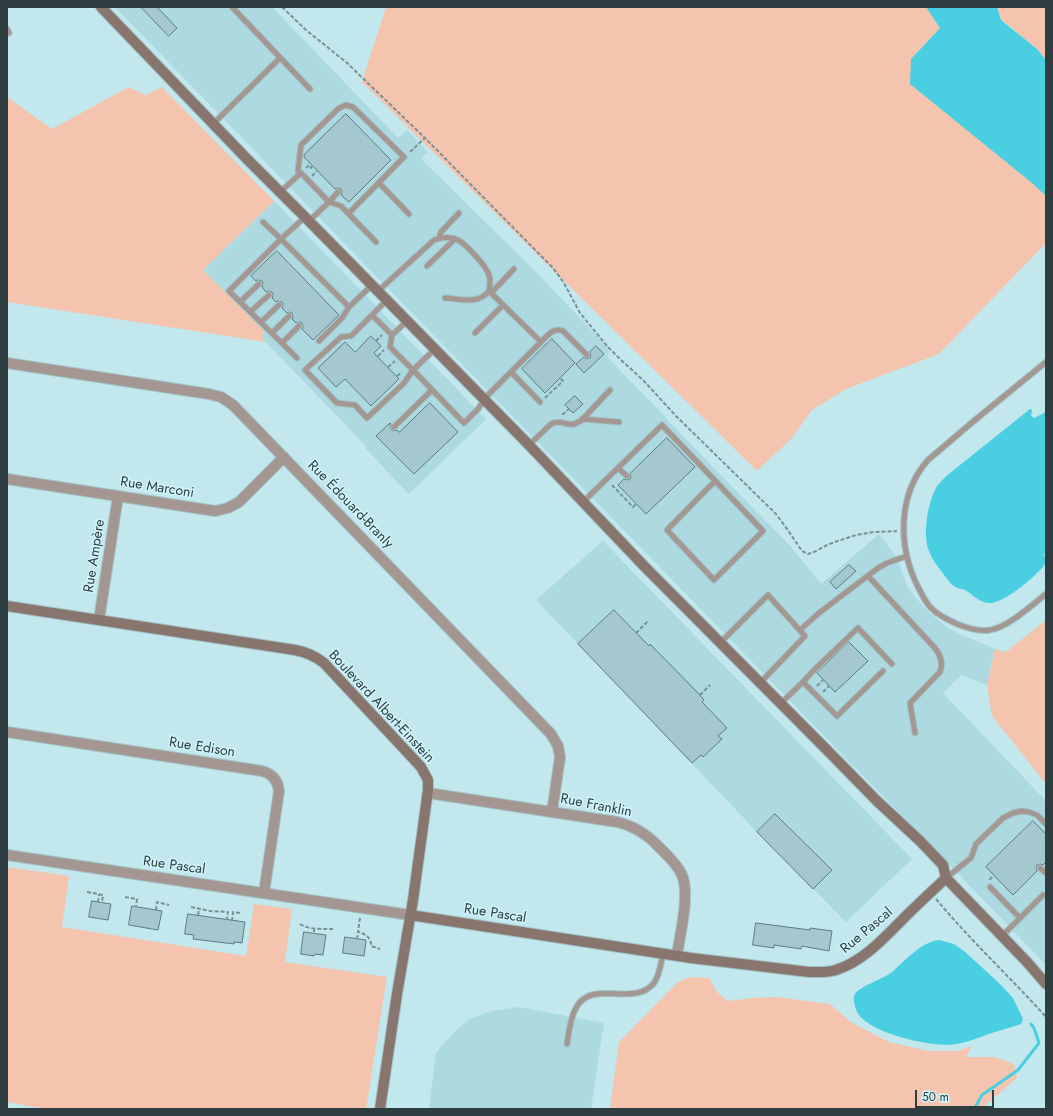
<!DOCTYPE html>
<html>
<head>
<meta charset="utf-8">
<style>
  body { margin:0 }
  #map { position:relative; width:1053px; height:1116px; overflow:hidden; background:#c2e7ed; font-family:Jost,sans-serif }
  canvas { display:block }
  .frame { position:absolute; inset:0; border:8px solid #2e3d3f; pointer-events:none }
  .scale { position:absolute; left:915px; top:1090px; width:79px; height:18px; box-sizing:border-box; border:2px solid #2e3d3f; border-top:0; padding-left:5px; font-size:12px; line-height:14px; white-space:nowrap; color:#2e3d3f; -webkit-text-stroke:3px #cff4fb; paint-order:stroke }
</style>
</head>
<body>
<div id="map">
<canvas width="1053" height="1116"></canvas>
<div class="frame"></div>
<div class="scale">50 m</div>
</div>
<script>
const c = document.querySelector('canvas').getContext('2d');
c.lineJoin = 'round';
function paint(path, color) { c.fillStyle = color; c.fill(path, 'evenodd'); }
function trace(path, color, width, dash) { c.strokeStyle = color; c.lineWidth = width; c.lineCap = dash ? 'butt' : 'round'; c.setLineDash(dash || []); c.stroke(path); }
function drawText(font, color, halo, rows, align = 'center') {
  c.font = font + ' Jost,sans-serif'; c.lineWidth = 3; c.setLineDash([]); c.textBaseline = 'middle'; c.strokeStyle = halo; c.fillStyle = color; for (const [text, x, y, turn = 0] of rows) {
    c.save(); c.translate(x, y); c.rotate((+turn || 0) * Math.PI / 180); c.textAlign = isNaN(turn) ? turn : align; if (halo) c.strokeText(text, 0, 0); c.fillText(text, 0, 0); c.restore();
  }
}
paint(new Path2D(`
  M115,7H272L398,138L407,130L428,152L421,159L528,264L609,348L608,358L656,407L677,430L791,547L821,584L879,534L897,558L908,588L927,611L951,630L995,649L987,685L961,675L943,693L1046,801V965L945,860L339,238Z
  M274,201L486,419L409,494L365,448L366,446L261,337L263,331L203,270Z
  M603,541L912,859L846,922L757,832L536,600Z
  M519,1007L604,1023L591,1109H429L436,1053L451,1035L468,1020L491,1011Z`), '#addae1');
paint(new Path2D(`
  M386,7H926L940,28L911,59L1046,196V243L939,354L846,389L812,410L792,438L757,471L362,82Z
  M997,7H1046V60L1037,49L1001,19Z
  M129,87L146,95L162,87L274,201L203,270L264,331L262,337L266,342L7,302V97L52,129Z
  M1046,620V784L992,716L987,685L995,649L1006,652Z
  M7,867L69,876L62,927L246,956L254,904L292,909L285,962L387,977L366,1109H46L7,1102Z
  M691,977L709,978L717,992L728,1001L753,998L776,997L830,1004L852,1023L889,1042L928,1051H958L972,1046L966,1057H995L1014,1064L1017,1078L981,1109H610L619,1042L678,982Z`), '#f4c4af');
paint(new Path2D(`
  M926,7H997L1001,20L1037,49L1046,60V196L1032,183L910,84L911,59L940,28Z
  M1030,409L1032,410L1031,416L1034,418L1046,412V550L1044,555C1049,564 1041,569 1035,575C1026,584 1004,601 992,603C980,604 974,595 965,590C961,588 957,589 954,586C949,583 946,577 942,572C937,566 932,559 929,551C922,534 928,502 937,486C941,481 945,477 950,473Z
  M939,940L954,944L964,951L986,971L1002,986L1013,998L1023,1019L1021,1024C1013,1027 1004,1029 995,1032C979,1037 966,1044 948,1045C926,1045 859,1032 855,1006C854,1002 853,997 855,994C860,986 883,979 892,972C905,961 921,942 939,940Z`), '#4acfe2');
trace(new Path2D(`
  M974,1109L982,1095L1018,1070L1039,1043L1034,1028L1031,1024`), '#4acfe2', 3);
const building = new Path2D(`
  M141,7H157L177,28L169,36Z
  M346,114L391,160L349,202L341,195L342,192L341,189L338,188L335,189L304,157V155Z
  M277,251L339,315L313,340L302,329L303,327L302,323L300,322L296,323L292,319L293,317L292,313L290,312L287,313L282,308L283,304L282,302L278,301L276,302L272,298L273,295L272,292L269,291L266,292L262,287L263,283L262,281L258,280L256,281L251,276Z
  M371,336L381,346L374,353L399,379L371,406L345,379L336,387L318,368L345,342L355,352Z
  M552,339L575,363L545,393L522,369Z
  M596,346L604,354L584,373L576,364L584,357L586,359L590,358L591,356L590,352Z
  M575,396L583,404L573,413L565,405Z
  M430,403L458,432L414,474L376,436L390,423L391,424L390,426L391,429L393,431L397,430L399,432Z
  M667,438L695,467L646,514L618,485L624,479L627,480L630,479L631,476L630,474Z
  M849,565L856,571L836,589L830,582Z
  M614,610L649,646L650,644L700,695L704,700L702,702L727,728L718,736L722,739L703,757L701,755L692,763L578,644Z
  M849,642L868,661L835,692L817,673Z
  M775,814L832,870L813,889L757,832Z
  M1033,821L1046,834V862L1043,865L1040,864L1037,865L1036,868L1037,871L1013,895L986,867Z
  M92,901L111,904L108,920L89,917Z
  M132,906L162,911L158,930L129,925Z
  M188,914L245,922L242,943L234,942V944L193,939L194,935L185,934Z
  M756,923L810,930V928L832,931L829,951L802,946L801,949L774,945V948L753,945Z
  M304,932L326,935L323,955L315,954L314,956L301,954Z
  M345,937L366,940L364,956L343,953Z`);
paint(building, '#a4c8ce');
trace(building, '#5a7c82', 1);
const lane = new Path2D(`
  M232,7L310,89
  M7,29L9,33
  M213,124L280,58
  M301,173L298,171L301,145L339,108L346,105L353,107L404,157L349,213
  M379,183L409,214
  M280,192L301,173L329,202L309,221
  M338,192L329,202L341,206L376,242
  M305,217L281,239L349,307L372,285
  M263,222L281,239L229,291L297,358
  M439,238L441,232L459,213
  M427,266L455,239
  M491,293L514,269
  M445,298C461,299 478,305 489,291
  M387,300L372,315L392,335L390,347L413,370L435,349
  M240,302L259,284
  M250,312L269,295
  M372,315L351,336L341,337L305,370L337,403L355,405L367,418L404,383L413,370L464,423L478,409L488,395L541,342L489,291C490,285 491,280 489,275C487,267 466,244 458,240C450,236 442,237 434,240L378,291
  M261,322L279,305
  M272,333L289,316
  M475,333L503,305
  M392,335L407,321
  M319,341L342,318L349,307
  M541,342C547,336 553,327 563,331L587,355
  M282,343L299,326
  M1046,362L975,420L928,460C897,495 898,547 918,587C922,594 925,602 931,608C938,615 948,620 957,624C967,628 979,632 990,630C1007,628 1032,605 1046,594
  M511,372L540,402
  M582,419L619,422
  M394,427L432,390
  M529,445L551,424C560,419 566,426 574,424C575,424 580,421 581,421L610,390
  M618,468L627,476
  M583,502L662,425L763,531L714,580L667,530L715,481
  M868,576L934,647C940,654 944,662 940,672L910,703L915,733
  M800,630L819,613L878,568L887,563L907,556
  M720,643L768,595L805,636L760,683
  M803,682L814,670L858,628L892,664
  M781,703L803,682L837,716L883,671
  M1040,868L1046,873
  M946,878L971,858L976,844L1003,818L1013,813L1022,811L1029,812L1037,815L1046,824
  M990,887L1020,918L1002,936
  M1020,918L1043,895
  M567,1044C569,1032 570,1018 576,1008C591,978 634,1008 654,983C660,975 661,962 663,953`);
const street = new Path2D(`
  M7,363L209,394L221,397L233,405L551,734L558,746L560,757L552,812
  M7,479L215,511L228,508L239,502L284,457
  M99,620L118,496
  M7,732L262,771C273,774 278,781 279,791L264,893
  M428,793L617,822C634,826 647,834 659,847C667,855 676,863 681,873C691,891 680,934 677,955
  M7,855L410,915`);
const secondary = new Path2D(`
  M101,7L247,159L309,221L529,445L644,566L826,749L877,801L920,841L943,865L946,878
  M7,606L295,650C306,652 315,656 324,663L421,767L428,780V790L413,900L397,994L380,1109
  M946,878L1027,962L1046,984
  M410,915L691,958L809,972C818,972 827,973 836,970C864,961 886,936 906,916C919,903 932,891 946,878`);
trace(lane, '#a1c2c7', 7);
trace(street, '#a1c2c7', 12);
trace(secondary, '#a1c2c7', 12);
trace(new Path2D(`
  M282,7L306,30L346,62L425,138
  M410,152L425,138L553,268L564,283L580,313L608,347L620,359L644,381L676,416L776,514L785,526L802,551L808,554L814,552L829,544L856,535L874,532L897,531
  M306,168L309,165L311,168L312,166
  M312,176L317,171
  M376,341L382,335
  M378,356L384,350
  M388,367L395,361
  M397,376L402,372
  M545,398L563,381L560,378
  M563,415V414L569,409
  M612,485L633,507L636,504
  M636,633L648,621
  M817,686L823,680
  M823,692L829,686
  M700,695L710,685
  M990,880V879L994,875
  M87,892L103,895L102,903
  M125,897L137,899L136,907
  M936,899C971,941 1010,977 1046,1017
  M98,902L99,894
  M191,907L210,911L228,912L227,920
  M156,910L157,902L169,905
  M198,915L199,909
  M360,918L358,932C365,934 369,936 371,943V946L380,949
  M232,921L233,912L240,913
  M300,924C309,930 323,929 333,929
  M314,928V933
  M357,939L358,932`), '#789296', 2, [4, 2]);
trace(lane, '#a49792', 5);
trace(street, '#a49792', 10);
trace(secondary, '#88756d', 10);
drawText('14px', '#2e3d3f', '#cff4fb', [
  ["Rue Marconi",157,488,9],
  ["Rue Édouard-Branly",350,505,46],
  ["Rue Ampère",95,556,-81],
  ["Boulevard Albert-Einstein",381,707,47],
  ["Rue Edison",202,748,9],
  ["Rue Franklin",596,806,11],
  ["Rue Pascal",174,866,8],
  ["Rue Pascal",495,914,9],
  ["Rue Pascal",867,931,-40]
]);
</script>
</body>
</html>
